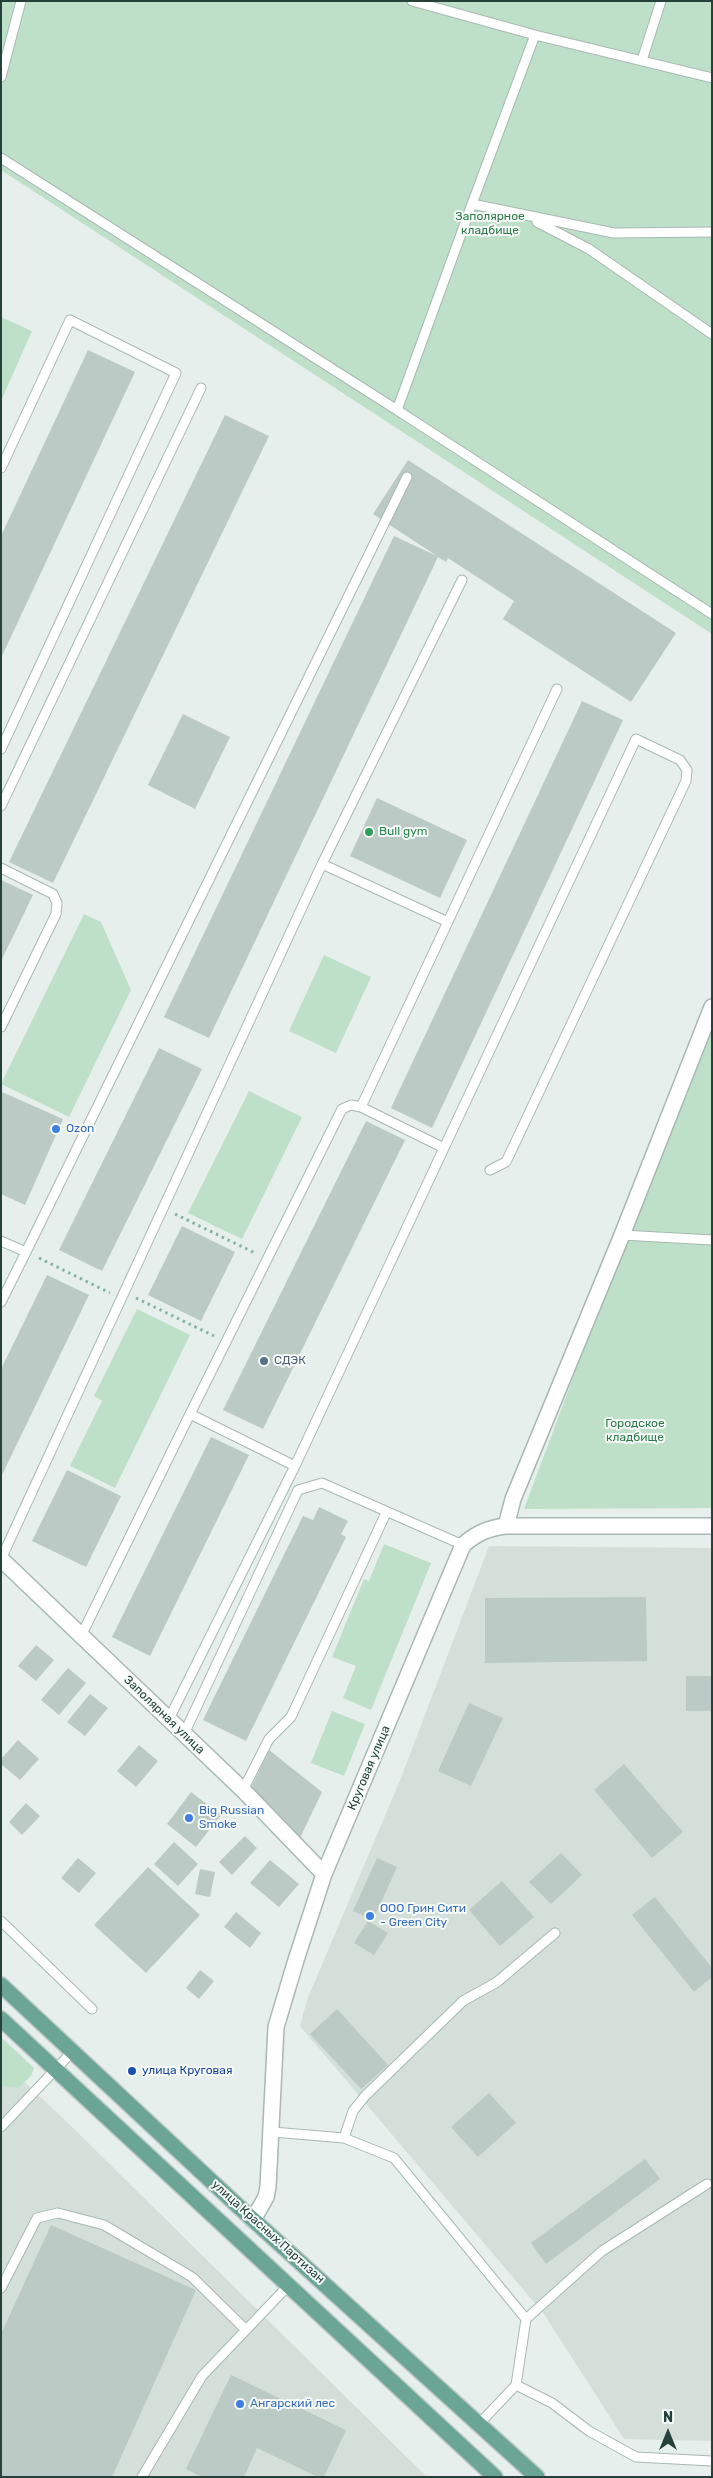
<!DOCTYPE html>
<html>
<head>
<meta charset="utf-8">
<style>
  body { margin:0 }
  #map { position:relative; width:713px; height:2478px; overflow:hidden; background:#e6efeb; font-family:Rubik,sans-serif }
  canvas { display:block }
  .frame { position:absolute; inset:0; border:2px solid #24423a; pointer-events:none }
  .north { position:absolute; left:643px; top:2408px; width:50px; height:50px; -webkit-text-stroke:4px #f7fbf9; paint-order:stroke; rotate:0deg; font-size:14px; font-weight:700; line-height:20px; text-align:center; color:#24423a }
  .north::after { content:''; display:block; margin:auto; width:18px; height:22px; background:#24423a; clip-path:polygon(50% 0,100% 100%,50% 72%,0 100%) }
</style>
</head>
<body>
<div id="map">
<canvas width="713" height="2478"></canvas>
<div class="frame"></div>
<div class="north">N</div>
</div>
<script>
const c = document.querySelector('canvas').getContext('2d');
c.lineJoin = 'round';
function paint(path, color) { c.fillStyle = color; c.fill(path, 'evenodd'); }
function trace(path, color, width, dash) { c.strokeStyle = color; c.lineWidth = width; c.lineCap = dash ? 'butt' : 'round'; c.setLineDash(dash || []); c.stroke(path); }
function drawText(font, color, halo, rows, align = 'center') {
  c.font = font + ' Rubik,sans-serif'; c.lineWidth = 4; c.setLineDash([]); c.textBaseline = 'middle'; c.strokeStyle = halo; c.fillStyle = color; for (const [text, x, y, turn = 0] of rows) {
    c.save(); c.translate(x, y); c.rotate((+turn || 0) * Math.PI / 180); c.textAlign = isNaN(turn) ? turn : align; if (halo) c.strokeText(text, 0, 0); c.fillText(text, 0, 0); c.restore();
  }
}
paint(new Path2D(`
  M489,1546L712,1548V2441L624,2439L544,2314L300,2026L307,2000L401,1778Z
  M1,2060L69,2124L427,2477H1Z`), '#d4dfda');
paint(new Path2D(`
  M1,1H712V634L1,170Z
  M1,317L32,331L1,401Z
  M84,914L101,922L131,990L69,1117L1,1084Z
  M324,955L371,977L336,1053L289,1031Z
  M712,1006V1508L524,1509Z
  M249,1091L302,1117L242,1239L188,1213Z
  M137,1309L190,1335L115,1488L70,1466L102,1401L94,1396Z
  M384,1544L431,1563L371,1710L343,1698L356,1666L332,1657L364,1579L369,1581Z
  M332,1711L365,1724L344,1776L311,1763Z
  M1,2037L34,2068L31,2076L18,2088L1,2086Z`), '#bfe0c8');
paint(new Path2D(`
  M88,350L135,372L1,658V536Z
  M225,415L269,436L53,883L9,862Z
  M408,460L676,633L631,702L503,619L514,601L448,558L446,562L438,557L209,1038L164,1017L394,536L437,556L373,514Z
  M582,701L623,720L432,1128L391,1108Z
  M183,714L230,737L195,809L148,785Z
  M377,798L467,840L440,898L350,856Z
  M1,880L33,895L1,961Z
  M159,1048L202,1069L102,1271L59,1250Z
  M2,1092L63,1119L25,1205L1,1194Z
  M366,1121L405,1140L263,1429L223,1410Z
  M182,1226L235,1252L201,1321L148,1295Z
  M47,1275L89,1295L1,1477V1369Z
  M211,1437L249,1455L150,1656L112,1637Z
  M67,1470L121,1496L86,1567L32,1541Z
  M319,1507L348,1521L341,1534L346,1537L246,1741L203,1720L303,1516L313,1520Z
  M646,1597L647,1661L485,1663V1598Z
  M36,1645L54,1660L36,1681L18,1666Z
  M68,1668L86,1683L59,1715L41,1700Z
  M686,1676H712V1711H686Z
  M90,1694L108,1708L85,1736L67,1722Z
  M469,1703L503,1718L471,1786L438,1771Z
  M18,1740L39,1759L20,1780L1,1764V1759Z
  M139,1745L158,1761L136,1787L117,1771Z
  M269,1750L322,1792L299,1840L249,1792Z
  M624,1764L683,1832L652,1858L594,1790Z
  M191,1792L221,1815L196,1847L167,1824Z
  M26,1803L40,1816L22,1835L9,1822Z
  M245,1836L257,1848L232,1875L219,1862Z
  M174,1842L198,1864L178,1886L154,1864Z
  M561,1853L582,1875L551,1904L529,1882Z
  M78,1858L96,1873L79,1893L61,1878Z
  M377,1858L397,1867L373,1920L353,1911Z
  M270,1860L299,1884L279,1907L250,1883Z
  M148,1867L200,1915L146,1973L94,1925Z
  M200,1869L215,1872L210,1897L195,1894Z
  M502,1881L534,1917L500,1946L469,1910Z
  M655,1897L712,1968V1977L694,1992L632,1915Z
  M236,1912L261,1933L250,1948L224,1927Z
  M368,1921L388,1933L374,1955L354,1943Z
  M200,1970L214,1981L199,1999L186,1988Z
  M337,2009L388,2065L361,2089L310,2034Z
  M489,2093L516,2123L478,2157L451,2127Z
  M645,2159L660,2179L546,2264L531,2243Z
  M51,2225L196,2290L112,2477H1V2334Z
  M231,2375L346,2430L324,2477H318L257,2448L244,2477H202L186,2469Z`), '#bbcac4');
const lane = new Path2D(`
  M412,1L535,35L712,78
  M642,60L661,1
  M1,77L21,1
  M1,158L397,410L472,204L614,233L712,232
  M472,204L535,35
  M537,222L589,249L712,334
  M397,410L712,614
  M1,468L70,320L176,373L1,749
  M1,806L201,388
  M322,864L448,922
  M1,868L53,894L57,903L56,914L1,1027
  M361,1107L557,689
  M444,1148L636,739L680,760L687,770L686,781L506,1162L490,1170
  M622,1235L712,1240
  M1,1241L26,1252L1,1302
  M26,1252L407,477
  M190,1414L342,1109L351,1105L361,1107L444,1148L295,1466
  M1,1559L322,864L462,580
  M81,1636L190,1414L295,1466L169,1719
  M184,1734L298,1490L322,1483L463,1545
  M243,1790L269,1739L291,1717L386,1513
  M1,1921L92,2009
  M1,2127L71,2053
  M273,2132L344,2138L394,2158L526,2319L516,2385L479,2424
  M344,2138L353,2111L365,2096L463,2001L497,1982L555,1933
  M1,2288L37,2218L58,2213L104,2225L192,2277L246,2330
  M526,2319L602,2251L707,2184
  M516,2385L552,2403L589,2431L636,2457L712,2461
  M142,2477L202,2376L288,2286`);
const street = new Path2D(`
  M506,1526L513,1499L622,1235L712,1007
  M1,1559L243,1790L324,1874
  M253,2220L266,2197L268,2187L276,2027L296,1960L324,1874L463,1545C477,1533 488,1528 506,1526H712`);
const primary = new Path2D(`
  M1,1985L239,2207L537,2477
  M1,2019L495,2477`);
trace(lane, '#a8b8b2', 11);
trace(street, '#a8b8b2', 18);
trace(primary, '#c2cac8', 18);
trace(new Path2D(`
  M175,1214L255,1253
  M39,1258L110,1293
  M136,1298L214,1336`), '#86b3a5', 3, [2.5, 4]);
trace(lane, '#fff', 9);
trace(street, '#fff', 15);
trace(primary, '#6aa596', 15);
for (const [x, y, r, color] of [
  [369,832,5,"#2e9e5b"],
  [56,1129,5,"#3f7fe0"],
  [264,1361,5,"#5c6f8a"],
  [189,1818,5,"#3f7fe0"],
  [370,1916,5,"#3f7fe0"],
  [132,2071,5,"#1a4fb4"],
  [240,2404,5,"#3f7fe0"]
]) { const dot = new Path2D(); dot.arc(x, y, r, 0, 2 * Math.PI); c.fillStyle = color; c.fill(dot); trace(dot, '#f7fbf9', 2); }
drawText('12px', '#2d7a4b', '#f7fbf9', [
  ["Заполярное",490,217],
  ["кладбище",490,231],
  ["Городское",635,1424],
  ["кладбище",635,1438]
]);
drawText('12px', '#27864d', '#f7fbf9', [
  ["Bull gym",379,832]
], 'left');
drawText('12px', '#366cbe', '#f7fbf9', [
  ["Ozon",66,1129],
  ["Big Russian",199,1811],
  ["Smoke",199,1825],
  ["ООО Грин Сити",380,1909],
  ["- Green City",380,1923],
  ["Ангарский лес",250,2404]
], 'left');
drawText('12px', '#4e5e75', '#f7fbf9', [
  ["СДЭК",274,1361]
], 'left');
drawText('12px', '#24423a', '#f7fbf9', [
  ["Заполярная улица",164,1715,44],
  ["Круговая улица",369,1768,-67],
  ["улица Красных Партизан",268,2232,42]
]);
drawText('12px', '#164399', '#f7fbf9', [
  ["улица Круговая",142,2071]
], 'left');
</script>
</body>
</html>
